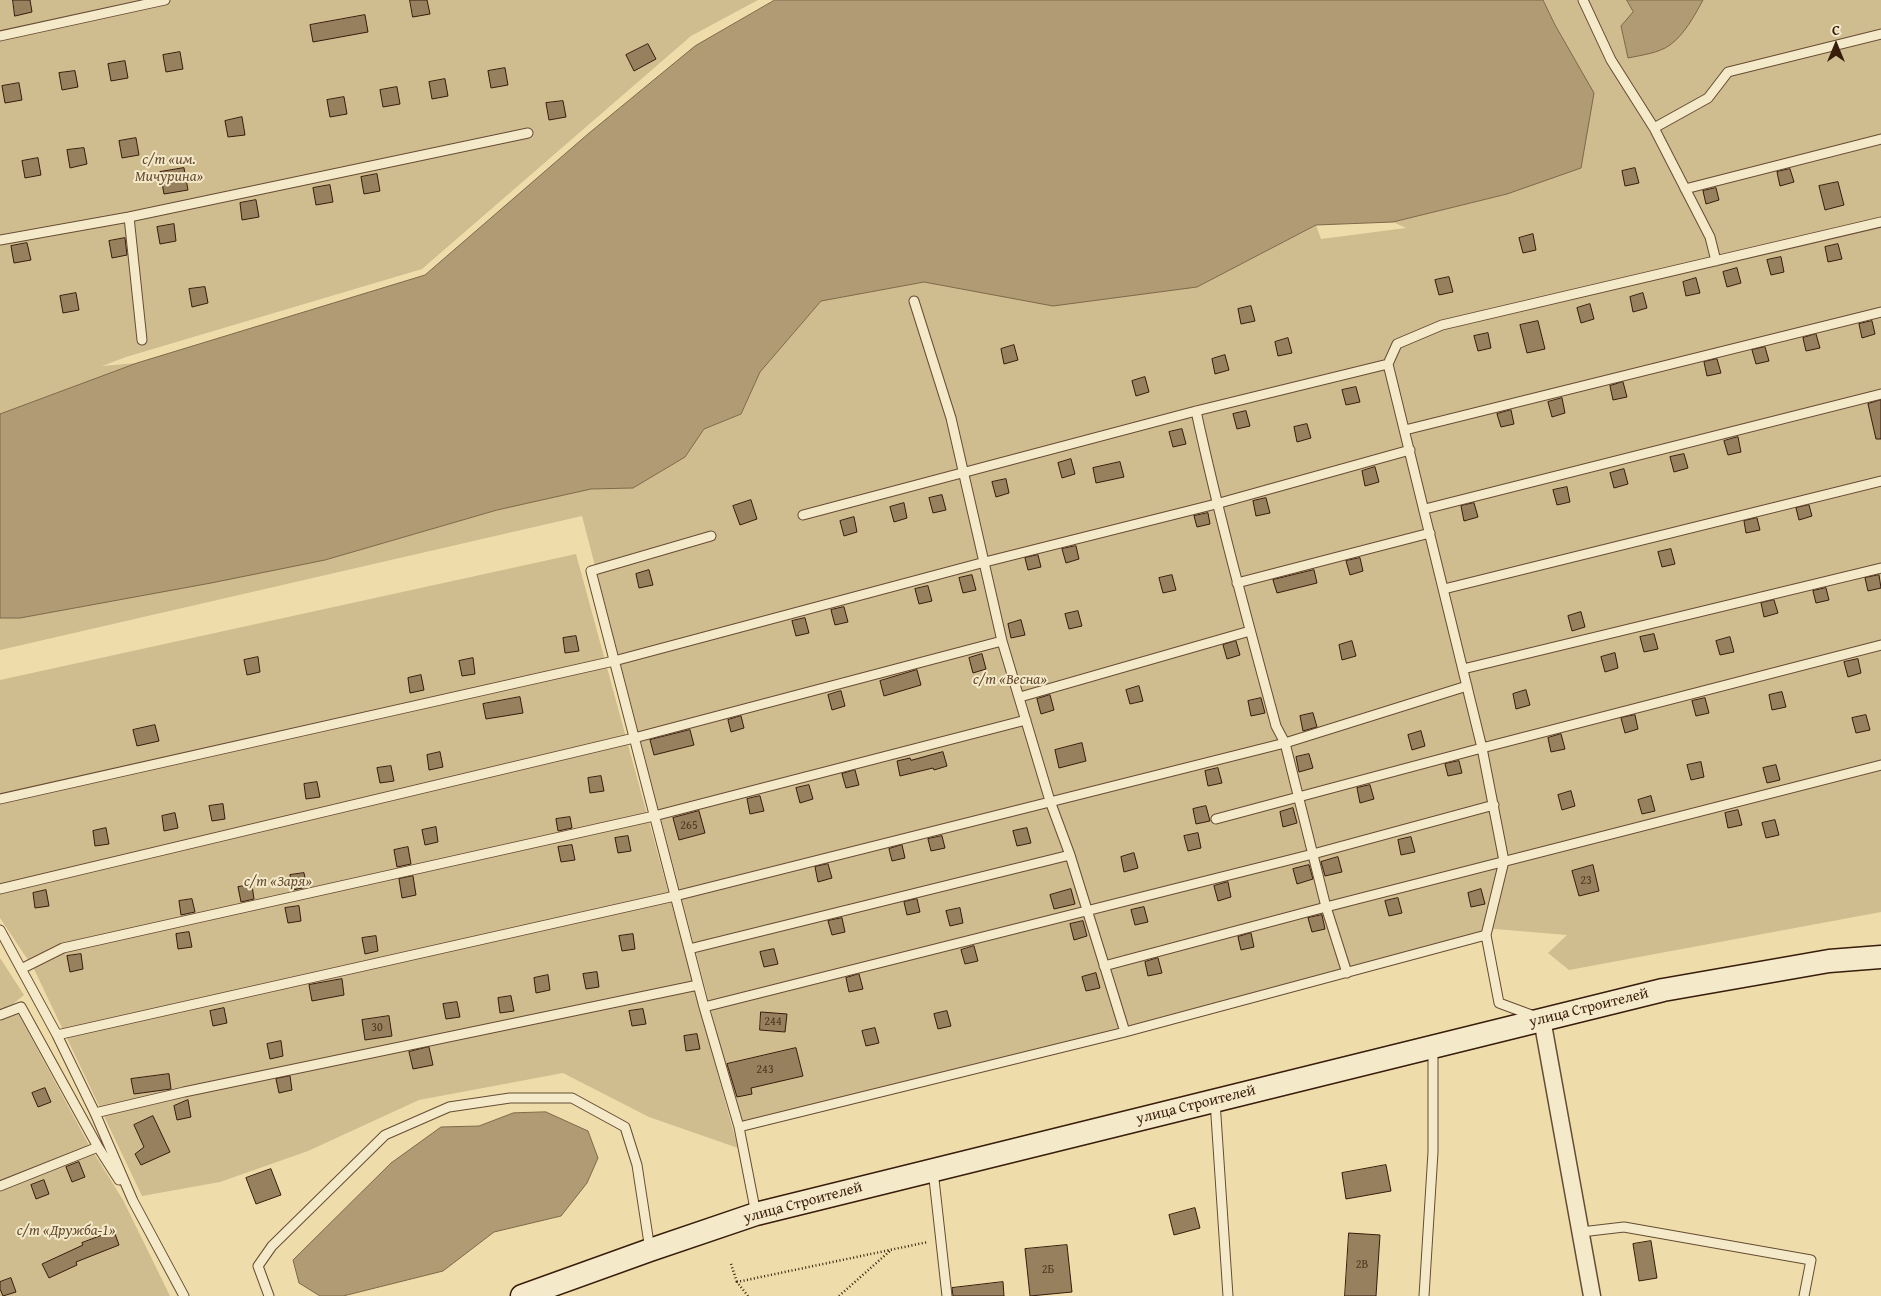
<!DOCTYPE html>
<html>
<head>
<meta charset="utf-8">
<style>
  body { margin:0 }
  #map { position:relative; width:1881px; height:1296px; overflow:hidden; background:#eda; font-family:"Gentium Book Plus",serif }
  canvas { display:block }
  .north { position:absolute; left:1811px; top:20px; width:50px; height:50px; -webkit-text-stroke:4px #f4e9c8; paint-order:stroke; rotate:0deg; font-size:14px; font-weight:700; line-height:20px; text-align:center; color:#381c0c }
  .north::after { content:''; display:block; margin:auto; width:18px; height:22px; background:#381c0c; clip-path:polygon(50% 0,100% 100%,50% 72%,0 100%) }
</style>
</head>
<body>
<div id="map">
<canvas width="1881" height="1296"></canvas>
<div class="north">С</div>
</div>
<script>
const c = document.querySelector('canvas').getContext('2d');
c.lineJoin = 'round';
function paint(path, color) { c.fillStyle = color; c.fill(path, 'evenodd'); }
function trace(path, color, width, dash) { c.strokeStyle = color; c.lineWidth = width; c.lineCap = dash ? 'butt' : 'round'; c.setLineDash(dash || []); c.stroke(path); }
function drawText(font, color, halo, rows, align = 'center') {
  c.font = font + ' "Gentium Book Plus",serif'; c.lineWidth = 4; c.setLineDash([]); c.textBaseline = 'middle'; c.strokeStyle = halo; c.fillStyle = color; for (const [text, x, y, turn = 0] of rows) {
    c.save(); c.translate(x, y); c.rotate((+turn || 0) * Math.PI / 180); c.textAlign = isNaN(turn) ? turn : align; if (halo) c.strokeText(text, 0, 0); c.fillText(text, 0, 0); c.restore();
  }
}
paint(new Path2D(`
  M0,0H758L691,36L422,269L126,357L102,366L137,363L0,414Z
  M1543,0H1627L1633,12L1691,21L1703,0H1881V912L1569,970L1548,953L1567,935L1495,929L1133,1025L741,1125L582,516L0,650V618H20L325,560L497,510L591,489L633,488L685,457L704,429L741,414L760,372L821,301L924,282L970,290L1197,287L1316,225L1321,239L1406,228L1393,222L1507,194L1555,25Z
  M576,554L738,1148L649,1117L563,1073L419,1100L308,1151L220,1182L142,1196L34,969L0,918V680Z
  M0,958L24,995L13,1004L89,1145L123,1200L170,1296H0Z`), '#cfbc8f');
const water = new Path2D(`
  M775,0H1543L1555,25L1594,93L1581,168L1507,194L1393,222L1316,225L1197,287L1053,306L924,282L821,301L760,372L741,414L704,429L685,457L633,488L591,489L497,510L325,560L211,583L20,618H0V414L137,363L425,275L588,134L695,46Z
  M1627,0H1703C1695,15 1684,35 1670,45C1659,53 1642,55 1628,58L1621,26L1633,12Z
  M546,1112L588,1131L598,1158L587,1183L561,1216L494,1232L443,1271L343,1296H320L299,1283L293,1260L391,1163L441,1127L479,1126L513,1113Z`);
paint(water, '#b09b74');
trace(water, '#80684a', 1);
const building = new Path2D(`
  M13,0H30L32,12L15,16Z
  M410,0H427L430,14L413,17Z
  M365,15L368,32L313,42L310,25Z
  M648,44L656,59L634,71L626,55Z
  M180,52L183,69L166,72L163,55Z
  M125,61L128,78L111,81L108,64Z
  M505,68L508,85L491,88L488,71Z
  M75,71L78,87L62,90L59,73Z
  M445,79L448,96L432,99L429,82Z
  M19,83L22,100L5,103L2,86Z
  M397,87L400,104L383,107L380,90Z
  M344,97L347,114L330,117L327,100Z
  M563,101L566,117L549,120L546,103Z
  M242,117L245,135L228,137L225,121Z
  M136,138L139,155L122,158L119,141Z
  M84,148L87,164L70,168L67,150Z
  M38,158L41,175L25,178L22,161Z
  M184,168L188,190L164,194L160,172Z
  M1635,168L1639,183L1625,186L1622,171Z
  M1790,169L1794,182L1780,186L1777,172Z
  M377,174L380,191L364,194L361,177Z
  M1838,182L1844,205L1825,210L1819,186Z
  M330,185L333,202L316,205L313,188Z
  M1716,188L1719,200L1706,204L1703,191Z
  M256,200L259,217L242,220L240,203Z
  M174,224L176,241L160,244L157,227Z
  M1533,234L1536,250L1523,253L1519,238Z
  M125,238L127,255L112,258L109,241Z
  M27,243L31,260L14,263L11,246Z
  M1838,244L1842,259L1828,262L1825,247Z
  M1781,257L1784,272L1771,275L1767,260Z
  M1737,268L1741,283L1727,287L1723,272Z
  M1449,277L1453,292L1439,295L1435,280Z
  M1696,278L1700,293L1686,296L1683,282Z
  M205,287L208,303L192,307L189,289Z
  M76,293L79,310L63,313L60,296Z
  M1643,293L1647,308L1633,312L1630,297Z
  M1590,304L1594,319L1581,323L1577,308Z
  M1251,306L1255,321L1241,324L1238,309Z
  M1538,321L1545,349L1527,353L1520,325Z
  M1872,321L1875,334L1862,338L1859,324Z
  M1488,333L1491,348L1478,351L1474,336Z
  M1816,334L1820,348L1806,351L1803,338Z
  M1288,338L1292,353L1278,356L1275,342Z
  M1014,345L1018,360L1004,364L1001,349Z
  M1765,347L1769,361L1756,364L1752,350Z
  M1225,355L1229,370L1215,374L1212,359Z
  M1717,359L1721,373L1707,376L1704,362Z
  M1145,377L1149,392L1136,396L1132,381Z
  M1623,382L1627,397L1613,400L1610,386Z
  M1356,387L1360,402L1346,405L1342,390Z
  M1562,398L1565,413L1552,417L1548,402Z
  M1881,400V439H1876L1868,404Z
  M1511,410L1514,424L1501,427L1497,414Z
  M1246,411L1250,426L1237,429L1233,414Z
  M1307,424L1311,438L1297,442L1294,427Z
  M1182,429L1186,444L1173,447L1169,432Z
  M1738,437L1741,452L1728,455L1724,441Z
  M1684,454L1688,468L1674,472L1670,457Z
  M1071,459L1075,474L1062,478L1058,463Z
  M1120,462L1124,477L1096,483L1093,468Z
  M1375,467L1379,482L1365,486L1362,471Z
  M1624,469L1628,484L1614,488L1610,473Z
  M1006,479L1009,493L996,497L992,482Z
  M1567,487L1570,502L1557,505L1553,490Z
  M942,495L946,510L933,513L929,498Z
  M1266,498L1270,513L1256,516L1253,501Z
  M751,500L757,519L740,525L733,506Z
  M904,503L907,518L894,522L890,507Z
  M1474,503L1478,517L1464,521L1461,506Z
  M1809,505L1812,516L1799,520L1796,508Z
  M1208,513L1210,524L1197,527L1194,516Z
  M854,517L857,532L844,536L840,521Z
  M1757,518L1760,530L1746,533L1744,521Z
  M1076,546L1079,559L1066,563L1062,549Z
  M1671,549L1675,564L1662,567L1658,552Z
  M1038,555L1041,567L1028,570L1025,558Z
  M1360,558L1363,571L1350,575L1346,561Z
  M649,570L653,585L639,588L636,574Z
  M1314,570L1317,583L1277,593L1273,580Z
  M972,575L976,590L963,593L959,578Z
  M1172,575L1176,590L1163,593L1159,578Z
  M1879,575L1881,588L1868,591L1865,578Z
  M928,586L932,601L919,604L915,589Z
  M1826,588L1829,600L1816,603L1813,591Z
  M1774,600L1778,613L1764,617L1761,603Z
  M844,607L848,622L835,625L831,610Z
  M1078,611L1082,626L1069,629L1065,614Z
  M1581,612L1585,627L1572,631L1568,616Z
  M805,618L809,633L796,636L792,621Z
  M1021,620L1025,635L1011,638L1008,624Z
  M1654,634L1658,649L1644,652L1640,637Z
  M576,636L579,651L565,653L563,638Z
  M1730,637L1734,652L1720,655L1716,641Z
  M1236,641L1240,655L1227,659L1223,645Z
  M1352,641L1356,656L1342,660L1339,645Z
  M1615,653L1618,668L1605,672L1601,657Z
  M982,654L986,669L973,673L969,658Z
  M258,657L260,672L247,675L244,660Z
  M473,658L475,674L462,676L459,661Z
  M1858,659L1861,673L1848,677L1844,662Z
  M917,670L921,685L884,696L880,681Z
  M421,675L424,690L410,693L408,678Z
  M1139,686L1143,701L1130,704L1126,690Z
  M1526,690L1530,705L1516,709L1513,694Z
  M841,691L845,706L832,710L828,695Z
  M1782,692L1786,707L1772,710L1769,695Z
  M1050,695L1054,710L1041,714L1037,699Z
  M520,697L523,713L486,719L483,704Z
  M1261,698L1265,713L1251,716L1248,701Z
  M1705,698L1709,713L1696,716L1692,701Z
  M1313,713L1317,727L1303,731L1300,716Z
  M1635,715L1638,729L1625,733L1621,718Z
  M1866,715L1870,730L1856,733L1852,718Z
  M741,716L744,728L731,732L728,720Z
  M155,725L159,741L137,746L133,730Z
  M690,730L694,745L654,755L650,740Z
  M1421,731L1425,746L1412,750L1408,735Z
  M1561,734L1565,749L1551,752L1548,738Z
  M1082,743L1086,761L1059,768L1055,750Z
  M440,752L443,767L429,770L427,755Z
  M943,752L947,766L934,770L933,768L900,776L897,761L910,758L911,760Z
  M1309,754L1313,768L1299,772L1296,757Z
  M1459,761L1462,773L1448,776L1445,764Z
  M1701,762L1704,777L1691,780L1687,765Z
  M1776,765L1780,780L1767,783L1763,768Z
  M391,766L394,781L380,783L377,768Z
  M1218,768L1222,783L1208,786L1205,771Z
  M855,770L859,785L846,788L842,774Z
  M601,776L604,791L590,793L588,778Z
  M317,782L320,797L306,799L304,784Z
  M809,785L813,799L800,803L796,788Z
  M1370,785L1374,799L1360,803L1357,788Z
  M1571,791L1575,806L1562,810L1558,795Z
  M760,796L764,811L750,814L747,799Z
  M1651,796L1655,811L1642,814L1638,800Z
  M223,804L225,819L212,821L209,806Z
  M1206,806L1210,821L1196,824L1193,809Z
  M1293,808L1297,823L1283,827L1280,812Z
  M1738,810L1742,825L1728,828L1725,813Z
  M699,811L705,833L679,840L673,818Z
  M175,813L178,828L164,831L162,816Z
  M570,817L572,828L558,831L556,819Z
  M1775,820L1779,835L1766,838L1762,823Z
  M436,827L438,842L425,845L422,830Z
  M106,828L109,844L95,846L93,831Z
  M1027,828L1031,843L1017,846L1013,831Z
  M1198,833L1201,848L1188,851L1184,836Z
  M628,836L631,851L618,853L615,838Z
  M942,836L945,848L931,851L928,839Z
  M1411,837L1415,852L1401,855L1398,840Z
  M572,845L575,860L561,862L558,847Z
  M902,845L905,858L892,861L889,849Z
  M408,847L411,864L397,867L394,850Z
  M1134,853L1138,868L1124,872L1121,857Z
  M1338,857L1342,872L1325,876L1321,862Z
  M828,864L832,878L818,882L815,867Z
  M1309,865L1313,879L1297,884L1293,869Z
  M1593,865L1599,891L1579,896L1572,871Z
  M304,873L307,887L293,890L290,875Z
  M413,876L416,895L402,898L399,879Z
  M1228,882L1231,897L1218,901L1214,886Z
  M252,885L254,899L241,902L238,887Z
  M1071,889L1075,904L1054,909L1050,895Z
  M1481,889L1485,904L1471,907L1468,893Z
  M46,890L49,906L35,908L33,893Z
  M1398,898L1402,913L1389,916L1385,901Z
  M192,899L195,912L181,915L179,901Z
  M917,899L920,912L907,915L904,902Z
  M299,906L301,921L288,923L285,908Z
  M1144,907L1148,922L1135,925L1131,910Z
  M960,908L963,923L950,926L946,911Z
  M1322,915L1325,929L1312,932L1308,918Z
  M842,918L845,932L832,935L828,921Z
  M1083,921L1087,936L1074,940L1070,924Z
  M189,932L192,947L178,949L176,934Z
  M1251,933L1254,947L1241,950L1238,937Z
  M633,934L635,949L622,951L619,936Z
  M376,936L378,951L365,954L362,938Z
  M974,946L978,961L965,964L961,950Z
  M774,949L778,964L764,967L760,952Z
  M81,954L83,969L70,972L67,956Z
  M1158,958L1162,973L1148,976L1145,962Z
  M597,972L599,987L586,989L583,974Z
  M1096,973L1100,988L1086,991L1082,977Z
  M859,974L863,989L849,992L846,978Z
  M548,975L550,990L536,993L534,978Z
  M342,979L344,995L312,1001L309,985Z
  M511,996L514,1011L500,1013L498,998Z
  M457,1002L460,1017L446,1019L443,1004Z
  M224,1008L227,1023L213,1026L210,1011Z
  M643,1009L646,1024L632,1026L629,1011Z
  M947,1011L951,1026L938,1029L934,1014Z
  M761,1012L787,1014L785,1032L760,1030Z
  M389,1016L392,1036L365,1040L362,1020Z
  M875,1028L879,1043L866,1046L862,1031Z
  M697,1034L700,1049L686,1051L684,1036Z
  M281,1041L283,1056L270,1059L267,1044Z
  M429,1047L433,1065L413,1069L409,1052Z
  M796,1048L803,1076L751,1088L752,1094L737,1097L727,1064Z
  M169,1074L171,1089L134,1094L131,1079Z
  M290,1076L292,1090L279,1093L276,1079Z
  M45,1088L51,1102L38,1107L32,1093Z
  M188,1100L191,1117L177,1120L174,1106Z
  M153,1116L170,1152L141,1165L135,1154L144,1147L134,1125Z
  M79,1162L85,1177L72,1182L66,1167Z
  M1386,1165L1391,1191L1346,1199L1342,1173Z
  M271,1169L281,1195L256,1204L246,1178Z
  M44,1180L49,1194L36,1199L31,1185Z
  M1195,1208L1200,1228L1174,1235L1169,1215Z
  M114,1231L119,1245L76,1262L77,1265L49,1278L42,1264L83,1245L82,1243Z
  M1349,1233L1380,1235L1376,1296H1345Z
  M1651,1241L1657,1278L1639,1281L1633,1244Z
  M1067,1245L1072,1292L1030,1296L1025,1249Z
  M11,1278L16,1292L3,1296L0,1289V1282Z
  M1003,1282L1004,1296H953L952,1288Z`);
paint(building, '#97805e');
trace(building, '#381c0c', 1);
const lane = new Path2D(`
  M1583,0L1611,60L1654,128L1710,237L1716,261
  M0,36L165,0
  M1654,128L1708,98L1728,72L1881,34
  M1685,189L1881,139
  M129,217L142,340
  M0,240L129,217L528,133
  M914,301L951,418L1002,641L1050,801L1070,855L1125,1032
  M1196,411C1219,517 1248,622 1276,726L1285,743L1326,907L1347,973
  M1405,430L1881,312
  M1425,509L1881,394
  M803,515L1196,411L1388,364
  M711,536L591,571L704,1007L739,1127L756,1214
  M1237,583L1430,533
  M1444,589L1881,481
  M1463,669L1881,568
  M1020,697L1250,631
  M0,799L614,661L985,562L1216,504L1410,450
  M1216,819L1482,748L1881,645
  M0,889L634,738L1002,641
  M0,930L57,1035L95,1113L133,1201L184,1296
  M689,949L1070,855
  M1104,966L1326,907L1881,765
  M21,969L63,948L654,816L1026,720
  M704,1007L1313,854L1494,805
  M0,1015L21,1007L98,1147
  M1534,1016L1499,1003L1486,935L1504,861L1482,748L1388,364L1397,344L1442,325L1881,222
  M57,1035L675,896L1285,743L1467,686
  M1215,1101L1228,1296
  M95,1113L184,1092L698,985
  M739,1127L1125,1032L1486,935
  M933,1170L947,1296
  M0,1186L98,1147L119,1180
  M1581,1232L1624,1227L1811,1260L1804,1296
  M269,1296L258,1266L272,1246L385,1135L449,1107L510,1098H572L625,1127L637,1165L650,1250
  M1424,1296L1433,1152V1047`);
const street = new Path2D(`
  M1542,1019L1592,1296`);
const secondary = new Path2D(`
  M522,1296L650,1250L756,1214L1663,990L1829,961L1881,957`);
trace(lane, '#664c34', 11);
trace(street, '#664c34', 19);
trace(secondary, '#381c0c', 25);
trace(new Path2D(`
  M731,1264L737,1282
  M748,1296L737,1282L928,1242
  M839,1296L891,1250`), '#381c0c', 2.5, [1, 2.5]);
trace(lane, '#f4e9c8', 9);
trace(street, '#f4e9c8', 16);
trace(secondary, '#f4e9c8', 22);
drawText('12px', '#503520', null, [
  ["265",689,826],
  ["23",1586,881],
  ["244",773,1022],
  ["30",377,1028],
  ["243",765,1070],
  ["2В",1362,1265],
  ["2Б",1048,1270]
]);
drawText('italic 15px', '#654c33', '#f4e9c8', [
  ["с/т «им.",169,160],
  ["Мичурина»",169,177],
  ["с/т «Весна»",1010,680],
  ["с/т «Заря»",278,882],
  ["с/т «Дружба-1»",66,1231]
]);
drawText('15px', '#381c0c', '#f4e9c8', [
  ["улица Строителей",1589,1008,-14],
  ["улица Строителей",1196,1105,-14],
  ["улица Строителей",803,1203,-15]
]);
</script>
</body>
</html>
